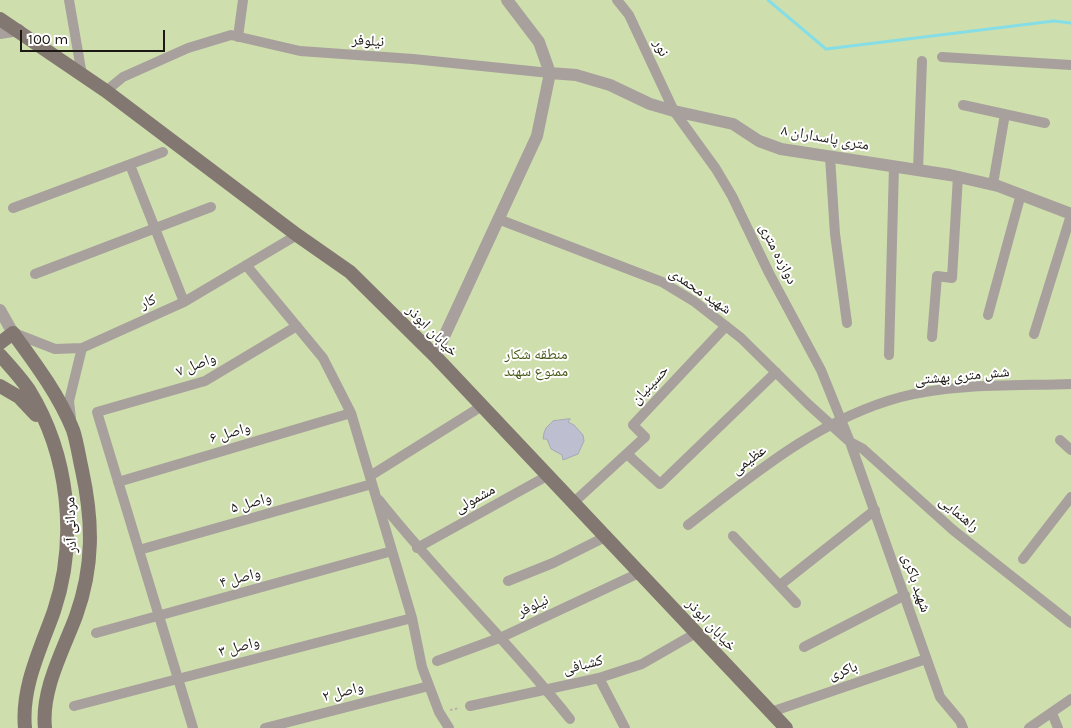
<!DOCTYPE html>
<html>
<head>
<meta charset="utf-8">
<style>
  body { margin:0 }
  #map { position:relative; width:1071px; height:728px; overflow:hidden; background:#fff4e4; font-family:Karla,sans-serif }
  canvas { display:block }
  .scale { position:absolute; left:20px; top:30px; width:145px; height:22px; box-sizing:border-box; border:2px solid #1c1813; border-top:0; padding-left:6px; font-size:15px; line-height:18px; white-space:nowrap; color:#1c1813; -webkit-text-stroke:4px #fff; paint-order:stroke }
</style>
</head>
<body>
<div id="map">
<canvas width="1071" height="728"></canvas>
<div class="scale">100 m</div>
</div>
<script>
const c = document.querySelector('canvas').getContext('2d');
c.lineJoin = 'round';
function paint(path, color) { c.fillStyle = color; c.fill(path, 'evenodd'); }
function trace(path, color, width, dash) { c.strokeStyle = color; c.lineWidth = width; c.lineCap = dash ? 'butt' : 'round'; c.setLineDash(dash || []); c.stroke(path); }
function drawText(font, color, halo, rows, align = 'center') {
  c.font = font + ' Karla,"Noto Naskh Arabic",sans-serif'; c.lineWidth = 4; c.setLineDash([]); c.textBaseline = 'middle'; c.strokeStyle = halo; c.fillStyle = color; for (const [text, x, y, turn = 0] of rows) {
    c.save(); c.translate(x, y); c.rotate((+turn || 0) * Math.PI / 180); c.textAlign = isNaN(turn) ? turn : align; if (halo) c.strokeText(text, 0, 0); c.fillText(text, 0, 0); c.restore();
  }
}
paint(new Path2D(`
  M0,0H1071V728H0Z`), '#cedead');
trace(new Path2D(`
  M768,0L826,49L1054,21L1071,23`), '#85dee5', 3);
const building = new Path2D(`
  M570,419L568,422L574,425L583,435L584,441L578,454L563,460L562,455L551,449L547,439H543L544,433L546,428L553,421Z`);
paint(building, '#bdbecf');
trace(building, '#a6a8b8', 1);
trace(new Path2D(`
  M450,710L460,708`), '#bab1a4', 2, [2.5, 2.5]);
trace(new Path2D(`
  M69,0L82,75
  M617,0L629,15L674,111L716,169L732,196L769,273L821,370L850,442L863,449L953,530L1071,623
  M238,37L243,0
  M942,57L1071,65
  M106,91L123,77L188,48L231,35L300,51L413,59L550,73
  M963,105L1045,123
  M830,157L835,234L847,323
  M130,165L184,302
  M918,170L922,61
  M993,184L1005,114
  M13,208L163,152
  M498,219L662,282L695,302L741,338L808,404L850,442L940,697L960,721L963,728
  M246,265L323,358L351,413L412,618L422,667L439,712L449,728
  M35,274L211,207
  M988,315L1021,194
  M14,333L55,349L82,348L184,302L297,235
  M1034,334L1071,215
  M932,337L937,276L952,278L958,176
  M889,355L894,166
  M71,418L69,401L82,348
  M1060,440L1071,450
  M627,454L660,484L776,372
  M370,476L482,406
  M118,482L351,413
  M379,500C439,576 510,643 570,719
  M573,503L645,437L633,425L726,326
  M688,525C754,474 819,419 901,397C953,383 1017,386 1071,384
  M733,536L796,603
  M417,548L547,476
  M139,550L372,484
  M1023,559L1071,497
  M508,581L553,563L605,537
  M780,585L875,510
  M96,633L392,551
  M804,647L905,595
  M437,661L502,637L639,573
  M599,678L625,728
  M74,706L412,618
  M470,706L599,678L642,664L696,633
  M771,712L926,659
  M1052,713L1058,728
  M193,728L97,412L205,381L297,326
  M265,728L429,686
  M1029,728L1071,699`), '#a8a09d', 10);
trace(new Path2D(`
  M0,33L19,30
  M550,73L576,75L610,85L650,104L674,111L733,124L759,141L781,149L950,175L998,186L1071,214
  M0,310L13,333
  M435,356L537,136L550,73L539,42L507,0`), '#a8a09d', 12);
trace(new Path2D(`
  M0,19L106,91L297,235L350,272L435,356L786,728
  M0,343L13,333C35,363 59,395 73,430C77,442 79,457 82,470C93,521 94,566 76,616C63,651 41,690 45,728
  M0,355C10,366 21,378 29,390C69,455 78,539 54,611C41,648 21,687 25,728
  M0,386L19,397L36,415`), '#837772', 14);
drawText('15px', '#1c1813', '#fff', [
  ["نیلوفر",368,41,4],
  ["نور",661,48,65],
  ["۸ متری پاسداران",825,138,10],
  ["دوازده متری",778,254,63],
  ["شهید محمدی",700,291,34],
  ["کار",148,302,-24],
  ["خیابان ابوذر",432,331,45],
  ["واصل ۷",196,365,-21],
  ["شش متری بهشتی",962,376,-5],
  ["حسینیان",650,385,-47],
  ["واصل ۶",230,433,-16],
  ["عظیمی",749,460,-36],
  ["مشمولی",475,499,-29],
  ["واصل ۵",251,503,-16],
  ["راهنمایی",959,514,40],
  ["مردانی آذر",71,525,-92],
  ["واصل ۴",240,578,-15],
  ["شهید باکری",916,583,71],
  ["نیلوفر",533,606,-25],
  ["خیابان ابوذر",711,625,47],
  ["واصل ۳",239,647,-15],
  ["کشبافی",583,665,-14],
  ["باکری",843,671,-19],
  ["واصل ۲",343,692,-15]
]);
drawText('15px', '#4a5a18', '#fff', [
  ["منطقه شکار",536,355],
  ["ممنوع سهند",536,372]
]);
</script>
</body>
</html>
